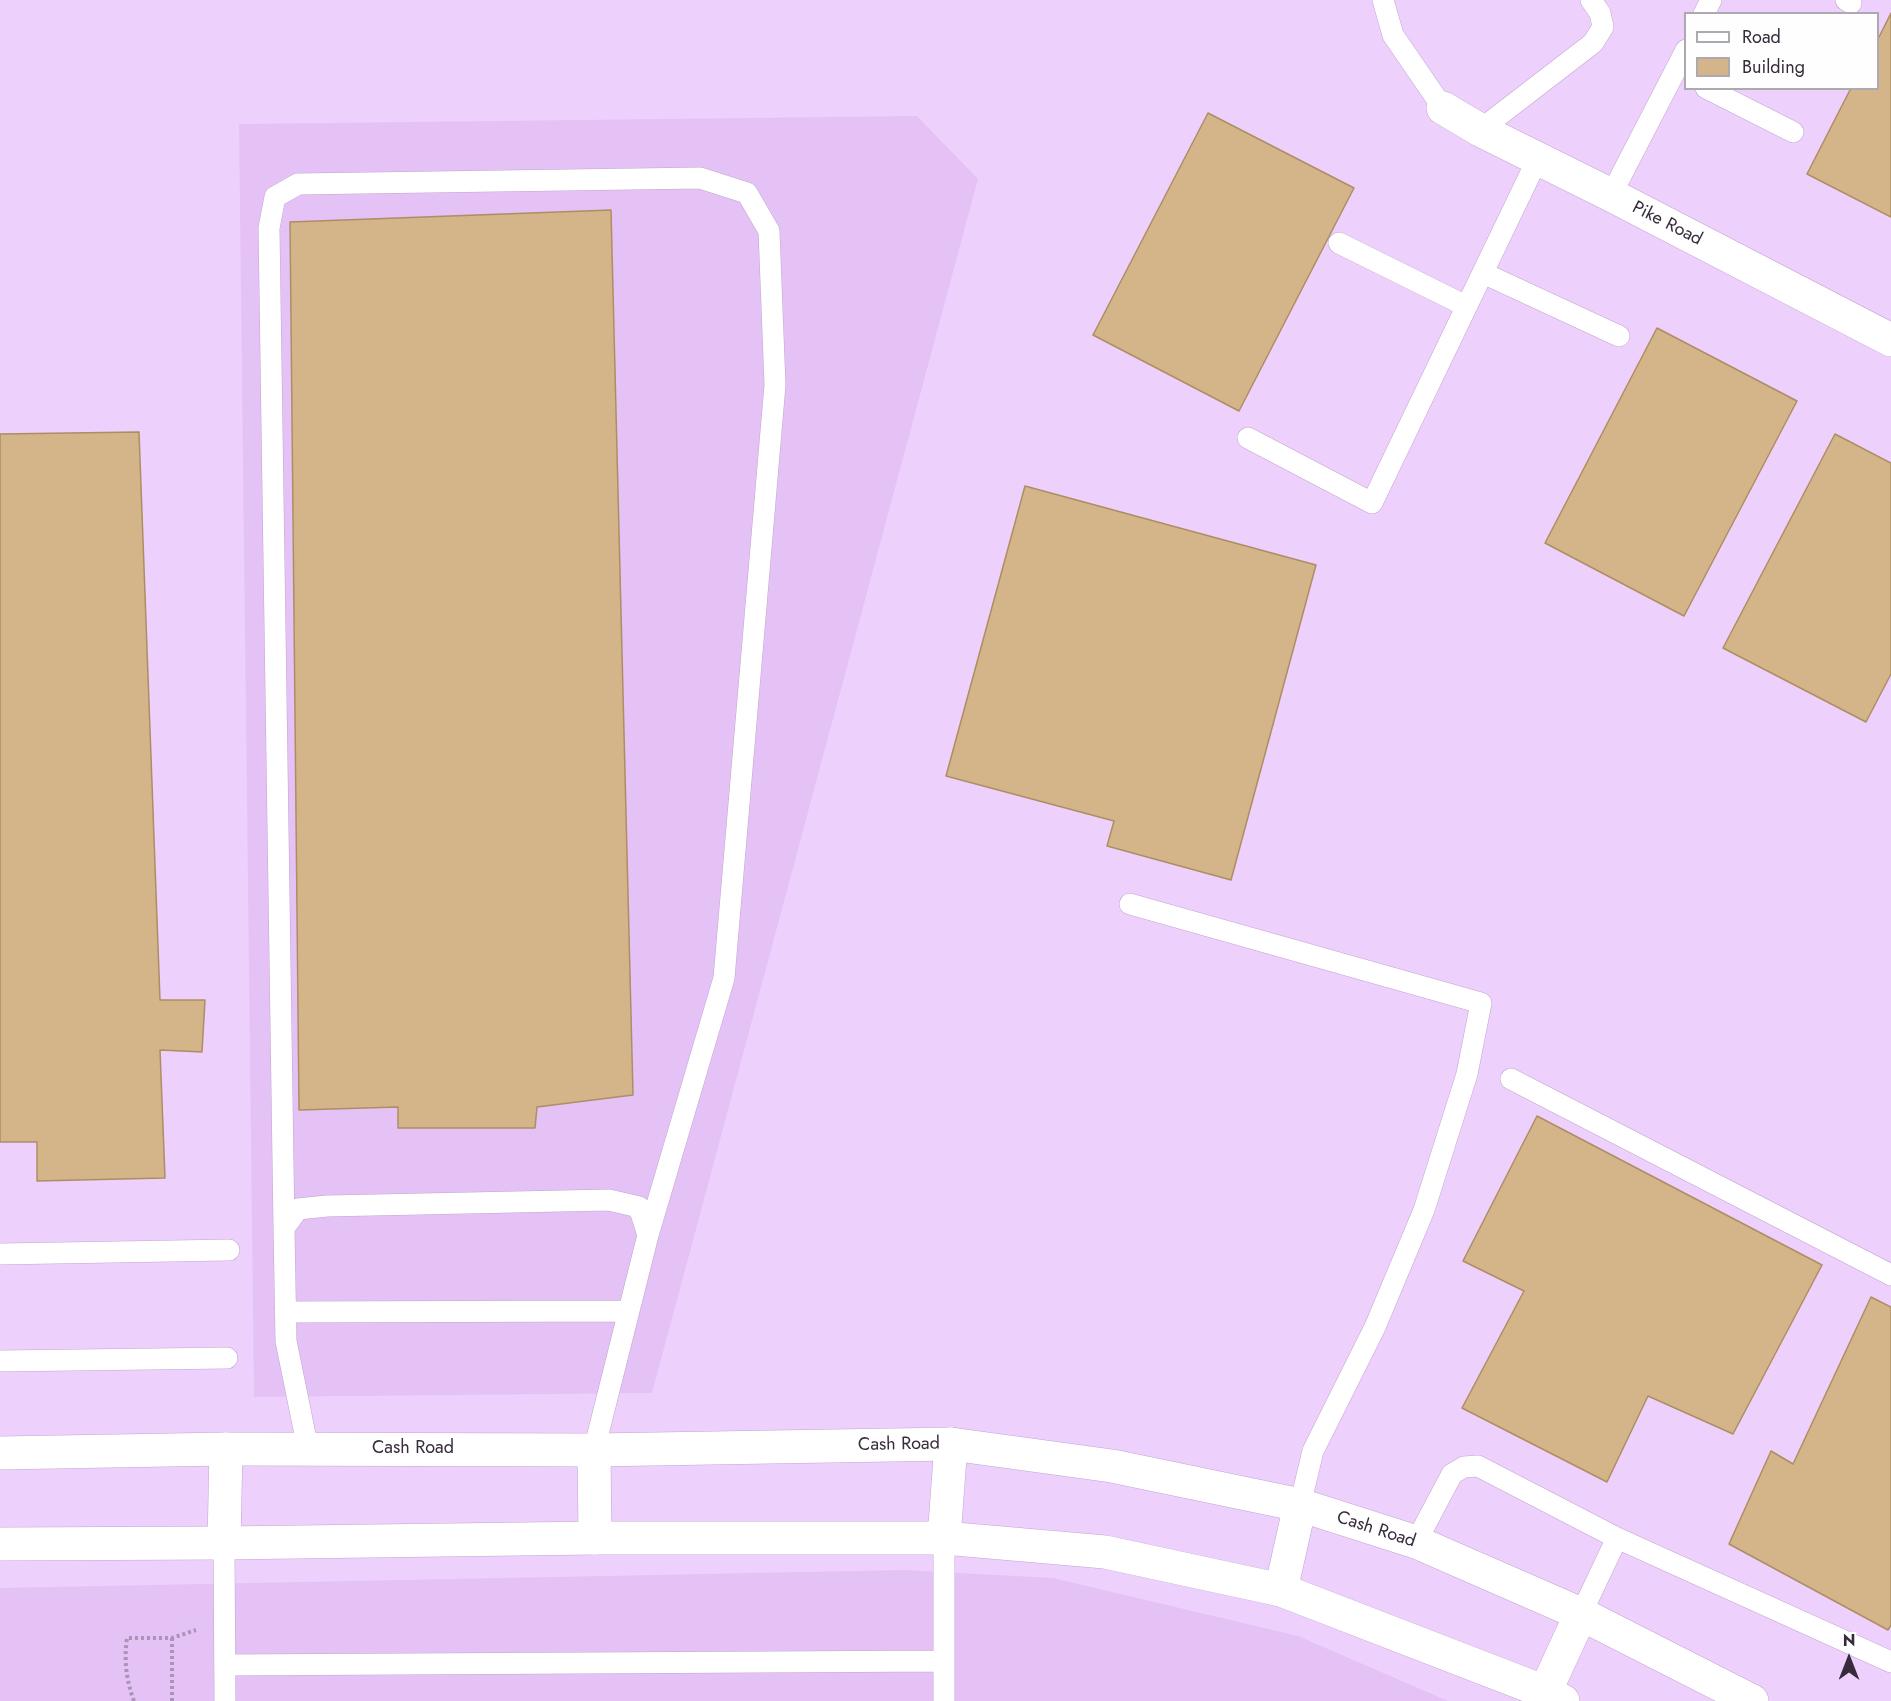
<!DOCTYPE html>
<html>
<head>
<meta charset="utf-8">
<style>
  body { margin:0 }
  #map { position:relative; width:1891px; height:1701px; overflow:hidden; background:#eed0fd; font-family:Jost,sans-serif }
  canvas { display:block }
  .legend { position:absolute; left:1684px; top:12px; width:195px; height:78px; box-sizing:border-box; background:#fefefe; border:2px solid #aea9b0; margin:0; padding:8px 10px; list-style:none; font-size:18px; color:#362a3b }
  .legend li { display:flex; align-items:center; gap:12px; height:30px }
  .legend b { width:30px; border:2px solid #aea9b0 }
  .north { position:absolute; left:1819px; top:1629px; width:60px; height:60px; -webkit-text-stroke:4px #fefefe; paint-order:stroke; rotate:0deg; font-size:16px; font-weight:700; line-height:24px; text-align:center; color:#362a3b }
  .north::after { content:''; display:block; margin:auto; width:21px; height:27px; background:#362a3b; clip-path:polygon(50% 0,100% 100%,50% 72%,0 100%) }
</style>
</head>
<body>
<div id="map">
<canvas width="1891" height="1701"></canvas>
<ul class="legend">
<li><b style="height:8px;background:#fff"></b>Road</li>
<li><b style="height:16px;background:#d4b489"></b>Building</li>
</ul>
<div class="north">N</div>
</div>
<script>
const c = document.querySelector('canvas').getContext('2d');
c.lineJoin = 'round';
function paint(path, color) { c.fillStyle = color; c.fill(path, 'evenodd'); }
function trace(path, color, width, dash) { c.strokeStyle = color; c.lineWidth = width; c.lineCap = dash ? 'butt' : 'round'; c.setLineDash(dash || []); c.stroke(path); }
function drawText(font, color, halo, rows, align = 'center') {
  c.font = font + ' Jost,sans-serif'; c.lineWidth = 4.5; c.setLineDash([]); c.textBaseline = 'middle'; c.strokeStyle = halo; c.fillStyle = color; for (const [text, x, y, turn = 0] of rows) {
    c.save(); c.translate(x, y); c.rotate((+turn || 0) * Math.PI / 180); c.textAlign = isNaN(turn) ? turn : align; if (halo) c.strokeText(text, 0, 0); c.fillText(text, 0, 0); c.restore();
  }
}
paint(new Path2D(`
  M917,116L978,179L652,1393L254,1397L239,124Z
  M904,1570L1053,1578L1298,1636L1448,1701H0V1588Z`), '#e5c2f5');
const building = new Path2D(`
  M1891,13V217L1807,174L1851,88H1878V39Z
  M1208,113L1354,188L1239,411L1093,335Z
  M611,210L633,1095L537,1107L535,1128H398V1107L299,1110L290,222Z
  M1657,328L1797,401L1684,616L1545,543Z
  M139,432L160,1000H205L202,1052L160,1050L165,1178L37,1181V1142H0V434Z
  M1835,434L1891,463V674L1866,722L1723,648Z
  M1025,486L1316,565L1231,880L1107,846L1114,821L946,776Z
  M1537,1116L1822,1265L1733,1434L1648,1396L1607,1482L1462,1408L1524,1291L1463,1261Z
  M1871,1297L1891,1307V1625L1888,1630L1729,1544L1771,1451L1793,1464Z`);
paint(building, '#d4b489');
trace(building, '#ad8e64', 1.5);
const service = new Path2D(`
  M1383,0L1393,35L1443,108
  M1846,0L1851,3
  M1704,14L1711,0
  M1706,88L1793,132
  M1480,130L1593,43L1603,27L1600,13L1591,0
  M1611,195L1686,50
  M1339,243L1466,306
  M1483,273L1619,336
  M1248,438L1372,503L1538,158
  M1130,904L1481,1003L1467,1074L1424,1210L1375,1327L1313,1451L1300,1505
  M1511,1079L1891,1275
  M284,1228L269,228L275,197L298,184L700,178L747,193L769,231L775,385L724,978L648,1235
  M0,1254L229,1250
  M285,1312L629,1311
  M0,1361L227,1358
  M308,1449L286,1341L284,1228L298,1209L327,1206L609,1200L639,1207L648,1235L594,1450
  M1617,1538L1891,1662
  M1416,1542L1452,1474L1464,1467L1478,1466L1617,1538L1581,1614
  M224,1543L225,1701
  M225,1665L944,1661
  M944,1701V1538`);
const minor = new Path2D(`
  M1443,108L1480,130L1611,195L1891,340
  M594,1450L595,1538
  M944,1538L951,1444
  M224,1543L226,1449
  M1281,1590L1300,1505
  M1545,1692L1581,1614`);
const tertiary = new Path2D(`
  M0,1453L226,1449L594,1450L951,1444L1112,1466L1300,1505L1416,1542L1581,1614L1752,1701
  M0,1544L224,1543L595,1538H944L1105,1552L1281,1590L1545,1692L1563,1701`);
trace(service, '#c2a4cf', 22);
trace(minor, '#c2a4cf', 34);
trace(tertiary, '#c2a4cf', 34);
trace(new Path2D(`
  M134,1701C126,1680 124,1660 127,1638H172L196,1630
  M172,1701V1638`), '#aa93b6', 4, [3, 3]);
trace(service, '#fff', 21);
trace(minor, '#fff', 33);
trace(tertiary, '#fff', 33);
drawText('18px', '#362a3b', '#fefefe', [
  ["Pike Road",1667,224,27],
  ["Cash Road",899,1445,-1],
  ["Cash Road",413,1449],
  ["Cash Road",1376,1530,18]
]);
</script>
</body>
</html>
